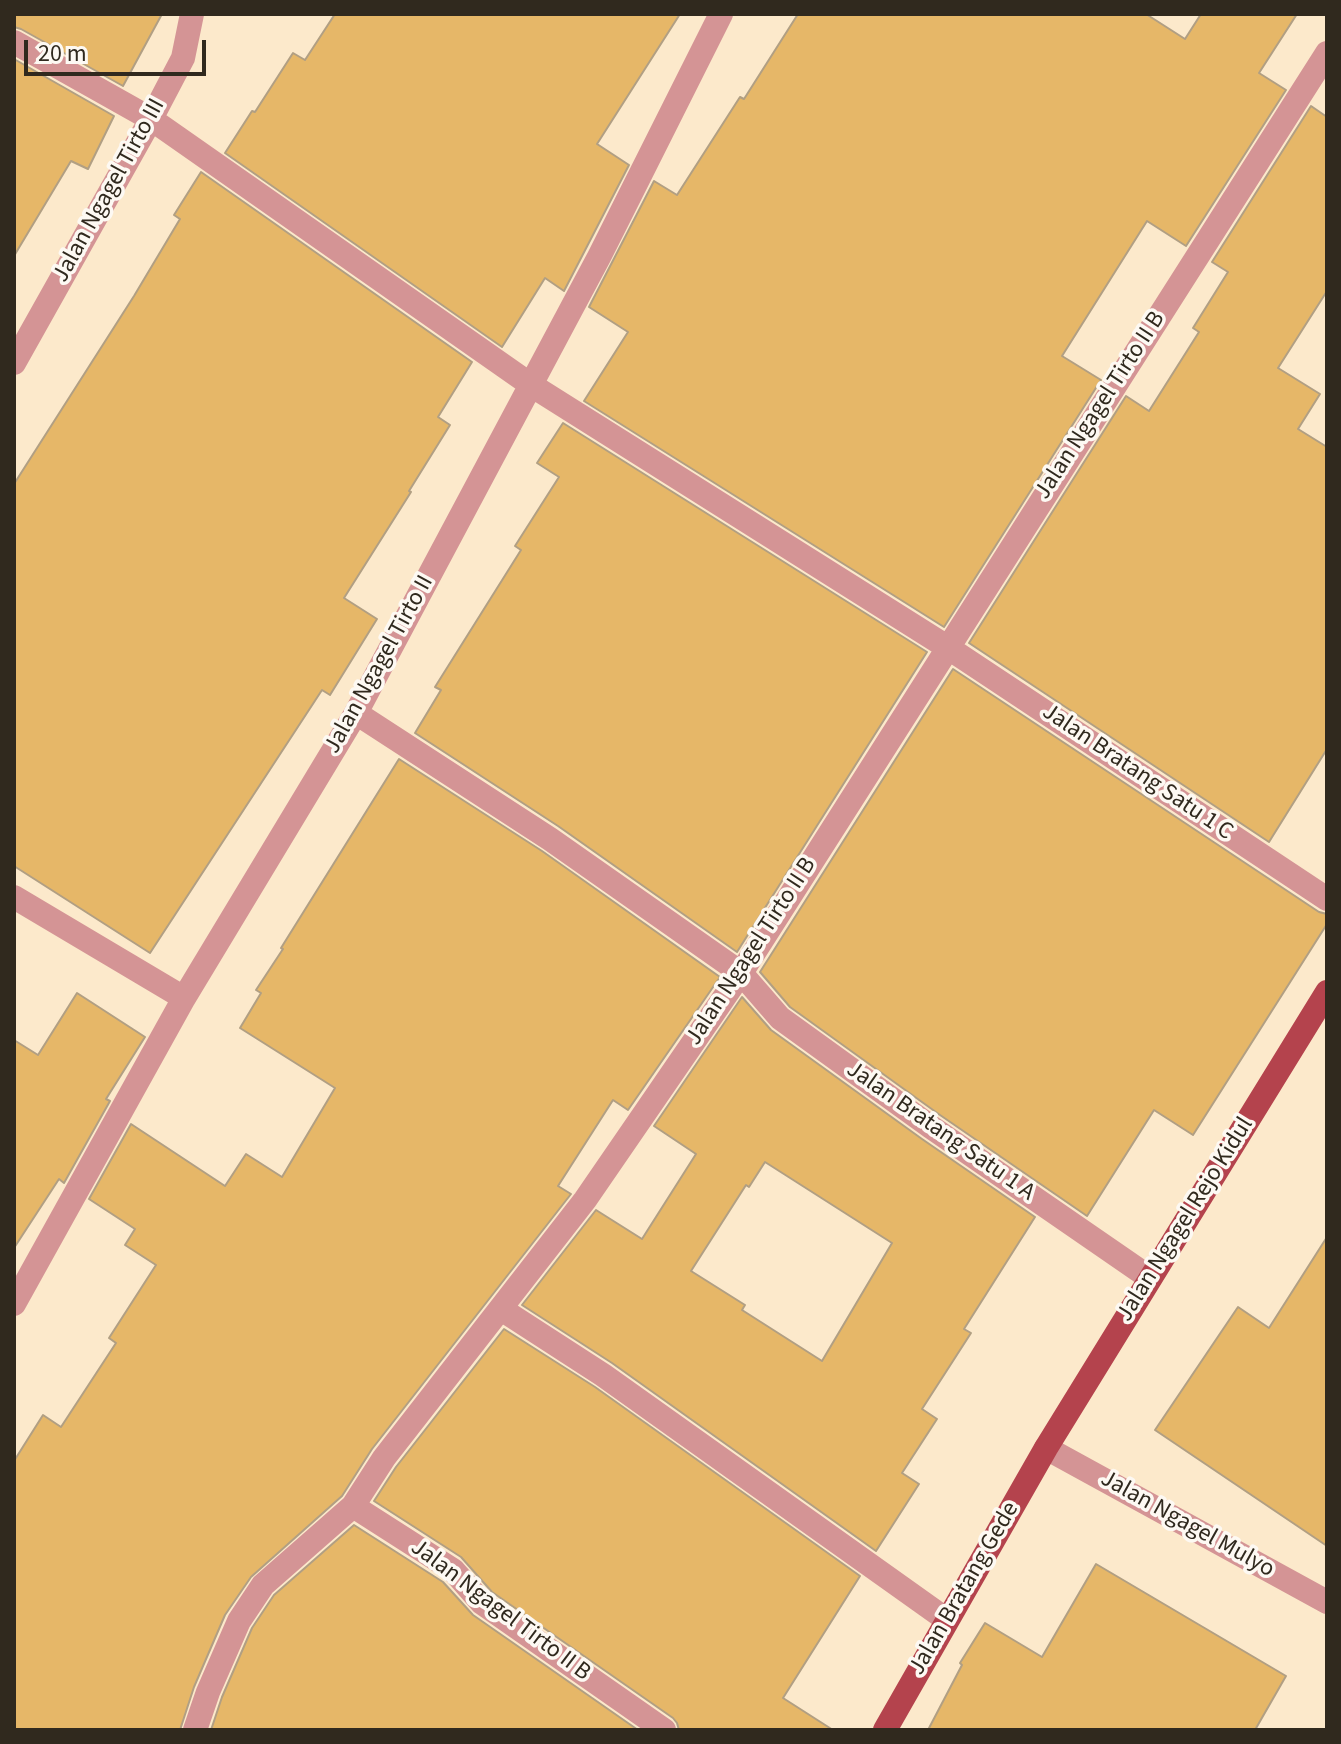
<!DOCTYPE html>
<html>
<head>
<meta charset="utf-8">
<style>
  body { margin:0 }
  #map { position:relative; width:1341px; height:1744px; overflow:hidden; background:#fce9cb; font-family:"Source Sans 3",sans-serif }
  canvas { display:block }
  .frame { position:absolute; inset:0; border:16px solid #30291e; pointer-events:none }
  .scale { position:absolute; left:24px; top:40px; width:182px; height:36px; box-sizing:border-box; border:4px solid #30291e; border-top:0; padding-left:10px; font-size:24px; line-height:28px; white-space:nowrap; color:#30291e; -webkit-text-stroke:6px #fdf9f3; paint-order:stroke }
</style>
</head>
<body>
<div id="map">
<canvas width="1341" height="1744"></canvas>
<div class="frame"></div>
<div class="scale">20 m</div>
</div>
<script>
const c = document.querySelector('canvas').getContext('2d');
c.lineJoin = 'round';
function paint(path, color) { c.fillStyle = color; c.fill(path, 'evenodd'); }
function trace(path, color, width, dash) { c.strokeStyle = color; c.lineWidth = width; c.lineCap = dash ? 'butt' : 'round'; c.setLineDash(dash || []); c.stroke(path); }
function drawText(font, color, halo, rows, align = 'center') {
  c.font = font + ' "Source Sans 3",sans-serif'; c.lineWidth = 7; c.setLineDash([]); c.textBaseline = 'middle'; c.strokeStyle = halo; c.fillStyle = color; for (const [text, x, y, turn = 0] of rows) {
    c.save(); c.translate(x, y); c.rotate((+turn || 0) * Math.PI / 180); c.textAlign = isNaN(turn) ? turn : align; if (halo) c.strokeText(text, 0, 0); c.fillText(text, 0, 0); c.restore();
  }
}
const building = new Path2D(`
  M14,14H162L123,86L21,29L14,27Z
  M335,14H680L597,144L629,165L564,291L545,278L502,347L225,153L252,111L255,112L293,53L305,60Z
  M798,14H1146L1185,39L1201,14H1297L1259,73L1286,90L1186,246L1147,221L1062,356L1101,380L944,627L584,401L628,332L589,307L654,181L677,195L740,97L744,99Z
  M14,59L114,116L88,169L71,161L14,256Z
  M1311,106L1327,117V291L1278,368L1320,394L1298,429L1327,447V749L1269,842L969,643L1126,396L1149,411L1199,332L1193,328L1228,272L1212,262Z
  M201,172L472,362L438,417L450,425L409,491L411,492L344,598L377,619L330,695L322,690L150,953L14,866V484L134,296L180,219L174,215Z
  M563,423L927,652L737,952L558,826L415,733L441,690L435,687L521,550L515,546L559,477L537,463Z
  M953,669L1319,912L1327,914V924L1193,1135L1154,1110L1087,1216L940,1115L790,1007L760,972Z
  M399,759L542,851L720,977L628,1110L613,1100L558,1186L571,1194L372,1449L342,1496L251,1577L225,1615L194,1687L180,1730H14V1461L43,1415L61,1427L116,1343L109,1338L156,1265L125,1245L135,1229L89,1199L131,1124L225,1186L246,1154L282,1177L335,1088L240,1028L261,993L256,990L283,949L281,948Z
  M77,993L145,1037L106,1099L110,1101L64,1183L59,1179L14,1248V1040L38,1055Z
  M742,997L771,1030L922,1139L1035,1217L964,1329L971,1333L922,1409L937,1419L902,1473L919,1484L876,1551L612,1363L522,1305L596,1210L642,1239L696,1154L654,1126ZM765,1162L892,1243L822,1361L742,1310L745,1305L691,1271L746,1185L749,1187Z
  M1327,1237V1546L1155,1430L1238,1307L1269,1328Z
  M504,1329L595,1387L860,1576L783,1698L833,1730H679L677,1723L673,1718L492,1592L461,1557L374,1501L396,1467Z
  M354,1525L443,1582L473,1615L638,1730H211L222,1697L252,1628L274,1595Z
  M1096,1564L1286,1676L1255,1730H928L962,1665L960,1663L985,1623L1042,1657Z`);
paint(building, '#e6b768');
trace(building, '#b19f83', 2);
trace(new Path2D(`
  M14,42L151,119L531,385L947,647L1327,899
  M14,363L151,119L183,58L192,14
  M356,713L550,839L741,973L780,1018L931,1127L1150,1278
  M14,897L184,998
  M14,1304L184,998L356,713L599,257L721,14
  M501,1309L603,1375L947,1620
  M1046,1448L1327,1602
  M353,1506L453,1570L482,1603L664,1730
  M195,1730L208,1692L239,1621L263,1585L353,1506L384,1458L585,1200L741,973L1327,53`), '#d49495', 24);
trace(new Path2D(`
  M885,1730L1046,1448L1327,992`), '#b4434d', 24);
drawText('24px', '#30291e', '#fdf9f3', [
  ["Jalan Ngagel Tirto III",110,191,-61],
  ["Jalan Ngagel Tirto II B",1101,406,-57],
  ["Jalan Ngagel Tirto II",380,665,-61],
  ["Jalan Bratang Satu 1 C",1137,773,34],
  ["Jalan Ngagel Tirto II B",752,952,-57],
  ["Jalan Bratang Satu 1 A",940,1132,35],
  ["Jalan Ngagel Rejo Kidul",1186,1220,-58],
  ["Jalan Ngagel Mulyo",1187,1525,29],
  ["Jalan Bratang Gede",965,1589,-60],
  ["Jalan Ngagel Tirto II B",500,1611,37]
]);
</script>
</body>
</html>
